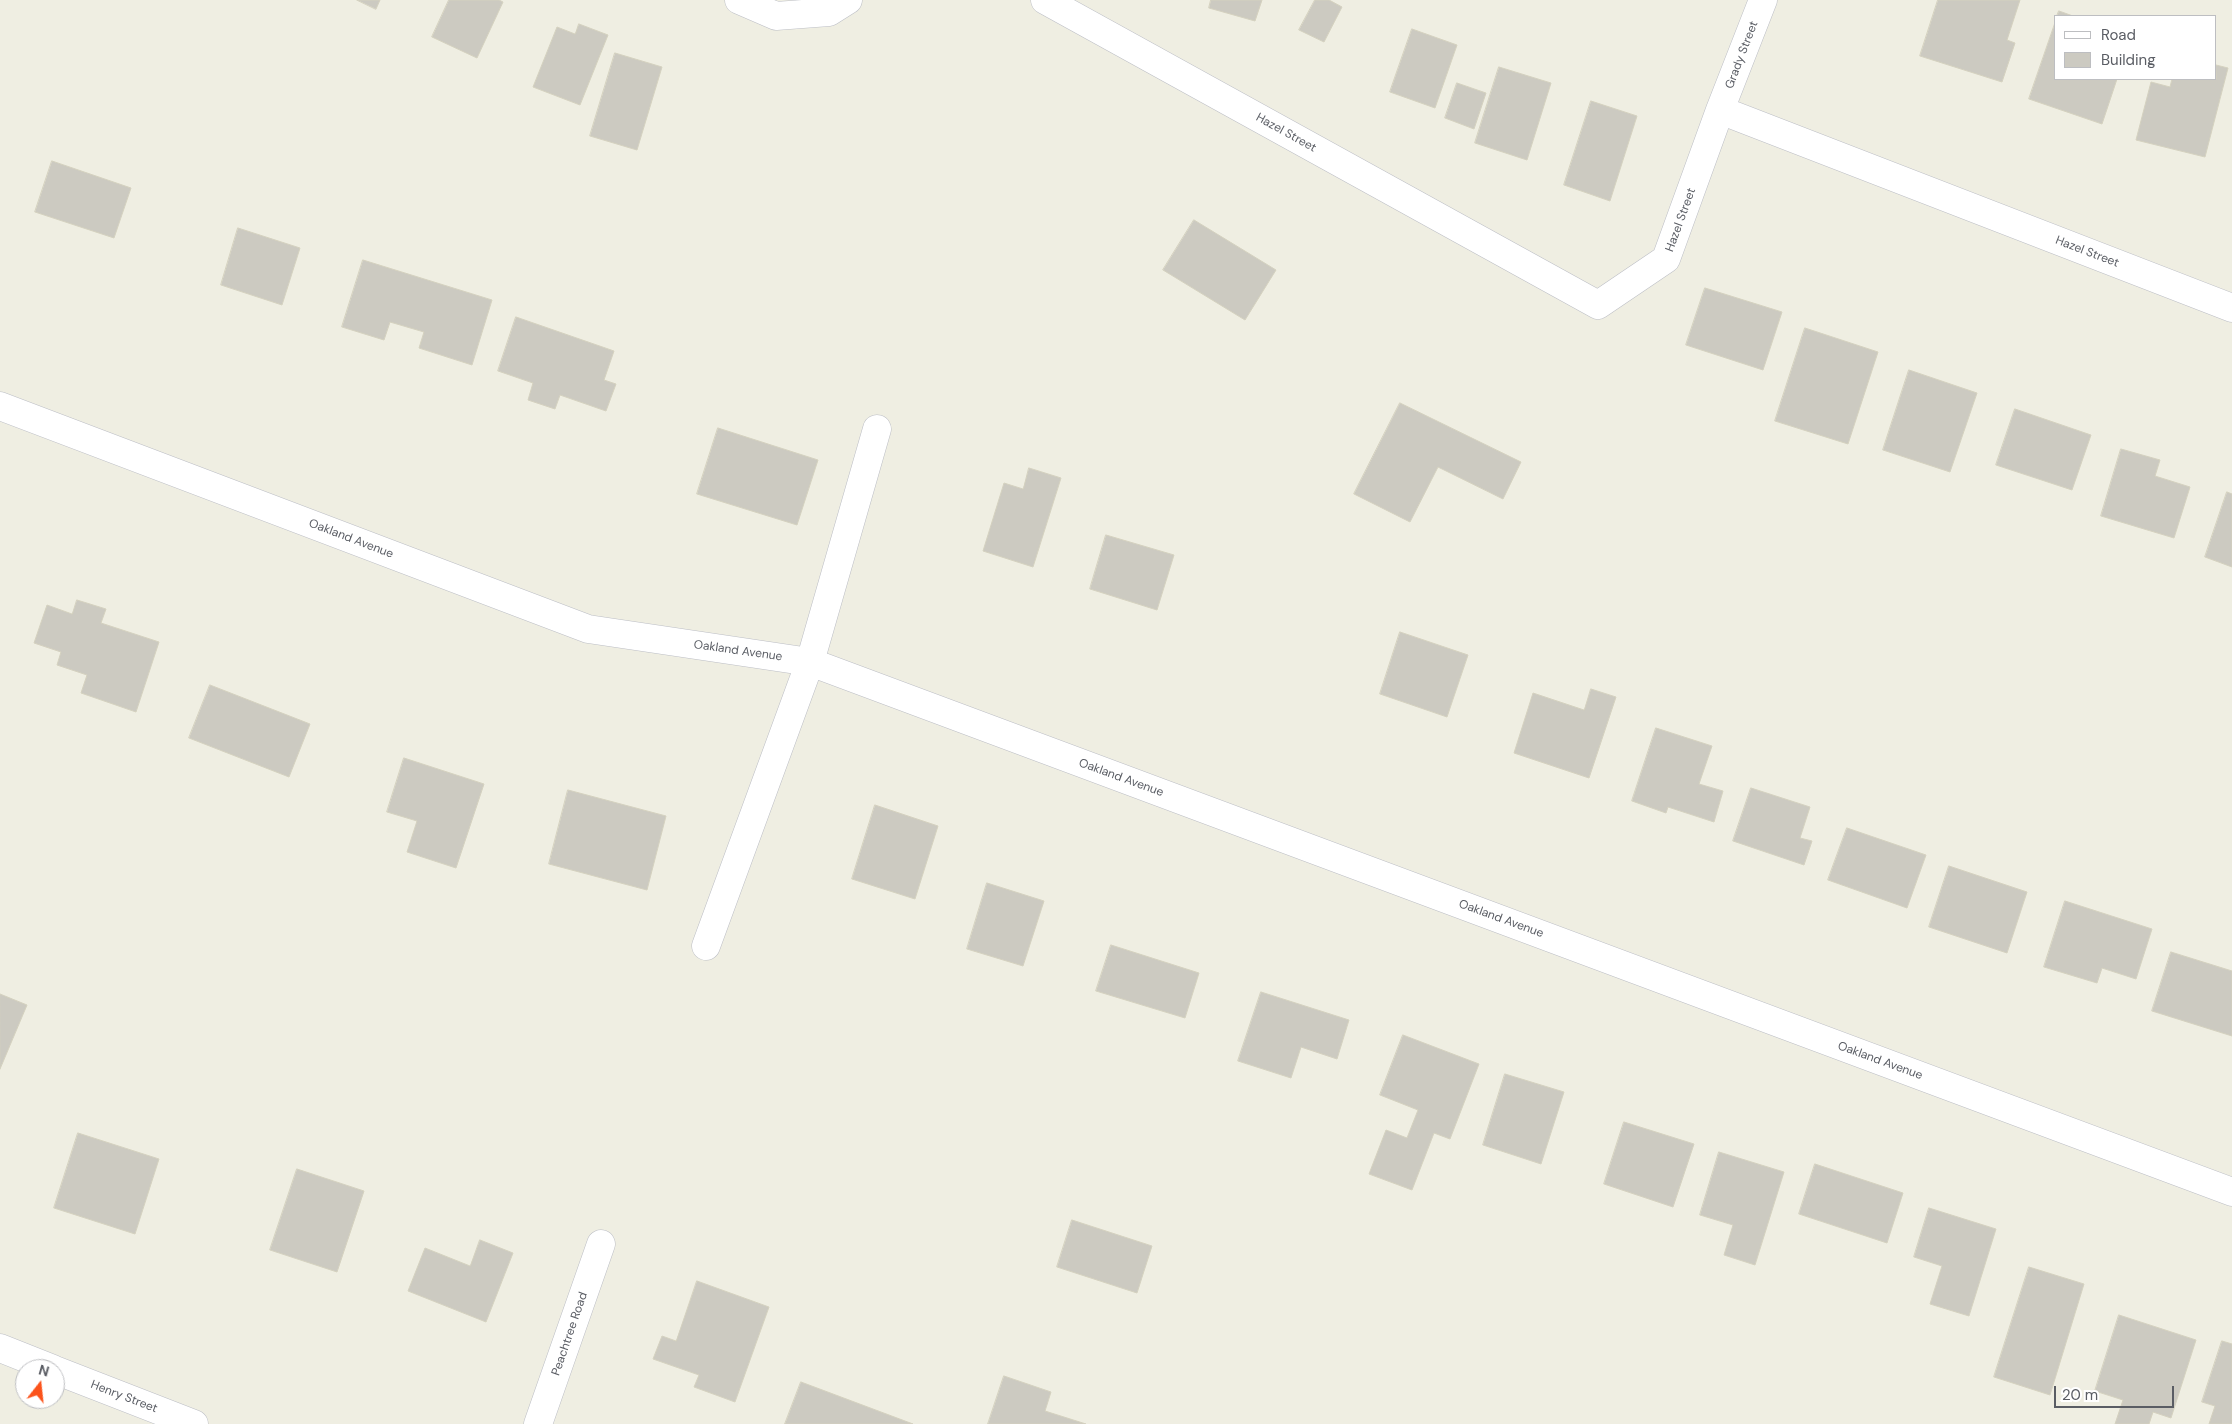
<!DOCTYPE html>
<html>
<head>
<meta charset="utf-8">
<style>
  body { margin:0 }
  #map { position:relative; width:2232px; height:1424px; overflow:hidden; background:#efeee2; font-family:"DM Sans",sans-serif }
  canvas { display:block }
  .legend { position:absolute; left:2054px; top:15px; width:162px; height:65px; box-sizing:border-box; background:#fff; border:1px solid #bdbec1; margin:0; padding:6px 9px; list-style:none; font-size:15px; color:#5a5d64 }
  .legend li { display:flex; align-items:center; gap:10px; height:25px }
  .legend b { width:25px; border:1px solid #bdbec1 }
  .north { position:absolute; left:15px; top:1359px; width:50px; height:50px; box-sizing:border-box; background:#fff; border:1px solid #bdbec1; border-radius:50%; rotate:16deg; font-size:14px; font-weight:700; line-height:20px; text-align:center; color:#5a5d64 }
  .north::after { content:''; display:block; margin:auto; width:18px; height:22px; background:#fb531b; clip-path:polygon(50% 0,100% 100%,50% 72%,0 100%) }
  .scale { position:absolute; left:2054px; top:1386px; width:120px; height:22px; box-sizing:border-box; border:2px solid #5a5d64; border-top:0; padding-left:6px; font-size:15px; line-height:18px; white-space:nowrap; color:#5a5d64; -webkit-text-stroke:4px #fff; paint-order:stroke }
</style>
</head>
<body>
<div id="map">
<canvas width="2232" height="1424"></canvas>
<ul class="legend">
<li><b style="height:6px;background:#fff"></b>Road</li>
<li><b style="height:14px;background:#cccac1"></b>Building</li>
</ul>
<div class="north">N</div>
<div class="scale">20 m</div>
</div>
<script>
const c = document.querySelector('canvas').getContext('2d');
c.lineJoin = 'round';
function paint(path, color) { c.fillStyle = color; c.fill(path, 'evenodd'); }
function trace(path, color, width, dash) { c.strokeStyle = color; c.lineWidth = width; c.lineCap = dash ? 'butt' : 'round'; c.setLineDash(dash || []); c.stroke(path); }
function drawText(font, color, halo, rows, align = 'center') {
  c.font = font + ' "DM Sans",sans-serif'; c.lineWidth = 5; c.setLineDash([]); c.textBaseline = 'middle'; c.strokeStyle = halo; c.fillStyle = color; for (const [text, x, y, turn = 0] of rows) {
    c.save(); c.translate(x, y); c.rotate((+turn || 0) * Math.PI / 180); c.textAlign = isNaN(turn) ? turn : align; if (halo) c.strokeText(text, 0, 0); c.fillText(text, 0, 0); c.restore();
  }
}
const building = new Path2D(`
  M357,0H380L376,9Z
  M449,0H499L503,2L477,58L432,37Z
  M1211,0H1262L1255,21L1209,8Z
  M1315,0H1329L1342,7L1324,42L1299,30Z
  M1938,0H2020L2007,40L2015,43L2002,82L1920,56Z
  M2059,11L2073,16H2057Z
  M2056,20V79H2117L2102,124L2029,99Z
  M579,24L608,35L580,105L533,87L557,27L575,34Z
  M1412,29L1457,45L1435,108L1390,92Z
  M615,53L662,67L637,150L590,136Z
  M2216,65L2228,68L2205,157L2136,140L2151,82L2170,87L2172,79H2216Z
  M1499,67L1551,83L1527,160L1475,143Z
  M1457,83L1486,93L1474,129L1445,118Z
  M1591,101L1637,116L1610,201L1564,185Z
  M52,161L131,188L114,238L35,212Z
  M1194,220L1276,270L1245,320L1163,270Z
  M238,228L300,248L282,305L221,285Z
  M363,260L492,300L472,365L419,348L424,332L390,322L384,340L342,327Z
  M1705,288L1782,312L1763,370L1686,345Z
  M516,317L614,351L604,380L616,384L606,411L560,395L555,409L528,400L533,383L498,371Z
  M1805,328L1878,352L1848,444L1775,421Z
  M1909,370L1977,393L1950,472L1883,450Z
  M1400,403L1521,462L1503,499L1438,467L1410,522L1354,494Z
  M2015,409L2091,435L2072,490L1996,465Z
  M718,428L818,460L797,525L697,494Z
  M2121,449L2160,460L2155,476L2190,487L2174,538L2101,516Z
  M1029,468L1061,478L1033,567L983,551L1004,483L1023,489Z
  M2227,492L2232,494V567L2205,557Z
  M1106,535L1174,555L1157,610L1090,589Z
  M77,600L106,609L101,623L159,642L136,712L81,693L87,675L57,665L61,652L34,643L47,605L72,614Z
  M1400,632L1468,655L1447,717L1380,694Z
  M210,685L310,724L289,777L189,738Z
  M1591,689L1616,697L1589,778L1514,753L1533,693L1584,710Z
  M1656,728L1712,746L1699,784L1723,791L1714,822L1668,807L1666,813L1632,801Z
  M404,758L484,784L456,868L407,852L417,821L387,812Z
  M1751,788L1810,807L1800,838L1812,841L1804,865L1733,841Z
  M568,790L666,816L647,890L549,864Z
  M875,805L938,826L915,899L852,879Z
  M1847,828L1926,855L1907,908L1828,880Z
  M1949,866L2027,892L2007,953L1929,927Z
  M987,883L1044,901L1023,966L967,949Z
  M2065,901L2152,929L2136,979L2102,968L2097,983L2044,967Z
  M1111,945L1199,973L1185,1018L1096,991Z
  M2171,952L2232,971V1036L2152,1011Z
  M1261,992L1349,1020L1337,1059L1301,1047L1291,1078L1238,1061Z
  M0,994L27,1005L0,1069Z
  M1403,1035L1479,1064L1450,1139L1434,1133L1412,1190L1369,1174L1386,1130L1407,1138L1418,1110L1380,1095Z
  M1505,1074L1564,1092L1541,1164L1483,1145Z
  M1624,1122L1694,1144L1673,1207L1604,1184Z
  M78,1133L159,1159L135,1234L54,1208Z
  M1719,1152L1784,1172L1755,1265L1724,1255L1733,1225L1700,1215Z
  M1815,1164L1903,1193L1887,1243L1799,1214Z
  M297,1169L364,1191L337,1272L270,1250Z
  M1929,1208L1996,1229L1969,1316L1930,1304L1942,1266L1914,1257Z
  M1072,1220L1152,1246L1137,1293L1057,1267Z
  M480,1240L513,1253L486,1322L408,1291L425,1248L470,1266Z
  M2029,1267L2084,1284L2050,1395L1994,1377Z
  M697,1281L769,1307L735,1402L694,1387L699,1375L653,1359L662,1336L676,1341Z
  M2119,1315L2196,1340L2171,1418L2153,1412L2149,1424H2115L2123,1400L2095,1391Z
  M2222,1341L2232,1344V1424H2209L2215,1406L2202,1402Z
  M1004,1376L1051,1392L1045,1411L1086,1424H988Z
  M801,1382L913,1424H785Z`);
paint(building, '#cccac1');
trace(building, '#d4d1bf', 1);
const street = new Path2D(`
  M739,0L776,16L829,12L848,0
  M1045,0L1598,305L1666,259L1720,110L2232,308
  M1720,110L1763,0
  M0,406L588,629L810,662L2232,1192
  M706,946L810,662L877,429
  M0,1348L53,1369
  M55,1370L194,1424
  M538,1424L601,1244`);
trace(street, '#bcbec5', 29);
trace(street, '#fff', 28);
drawText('12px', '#5a5d64', '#fff', [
  ["Grady Street",1742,55,-69],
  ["Hazel Street",1286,133,29],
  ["Hazel Street",1681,220,-70],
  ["Hazel Street",2087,252,21],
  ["Oakland Avenue",351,539,21],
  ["Oakland Avenue",738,651,8],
  ["Oakland Avenue",1121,778,20],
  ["Oakland Avenue",1501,919,20],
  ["Oakland Avenue",1880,1061,20],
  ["Peachtree Road",570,1334,-71],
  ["Henry Street",124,1397,21]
]);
</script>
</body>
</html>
